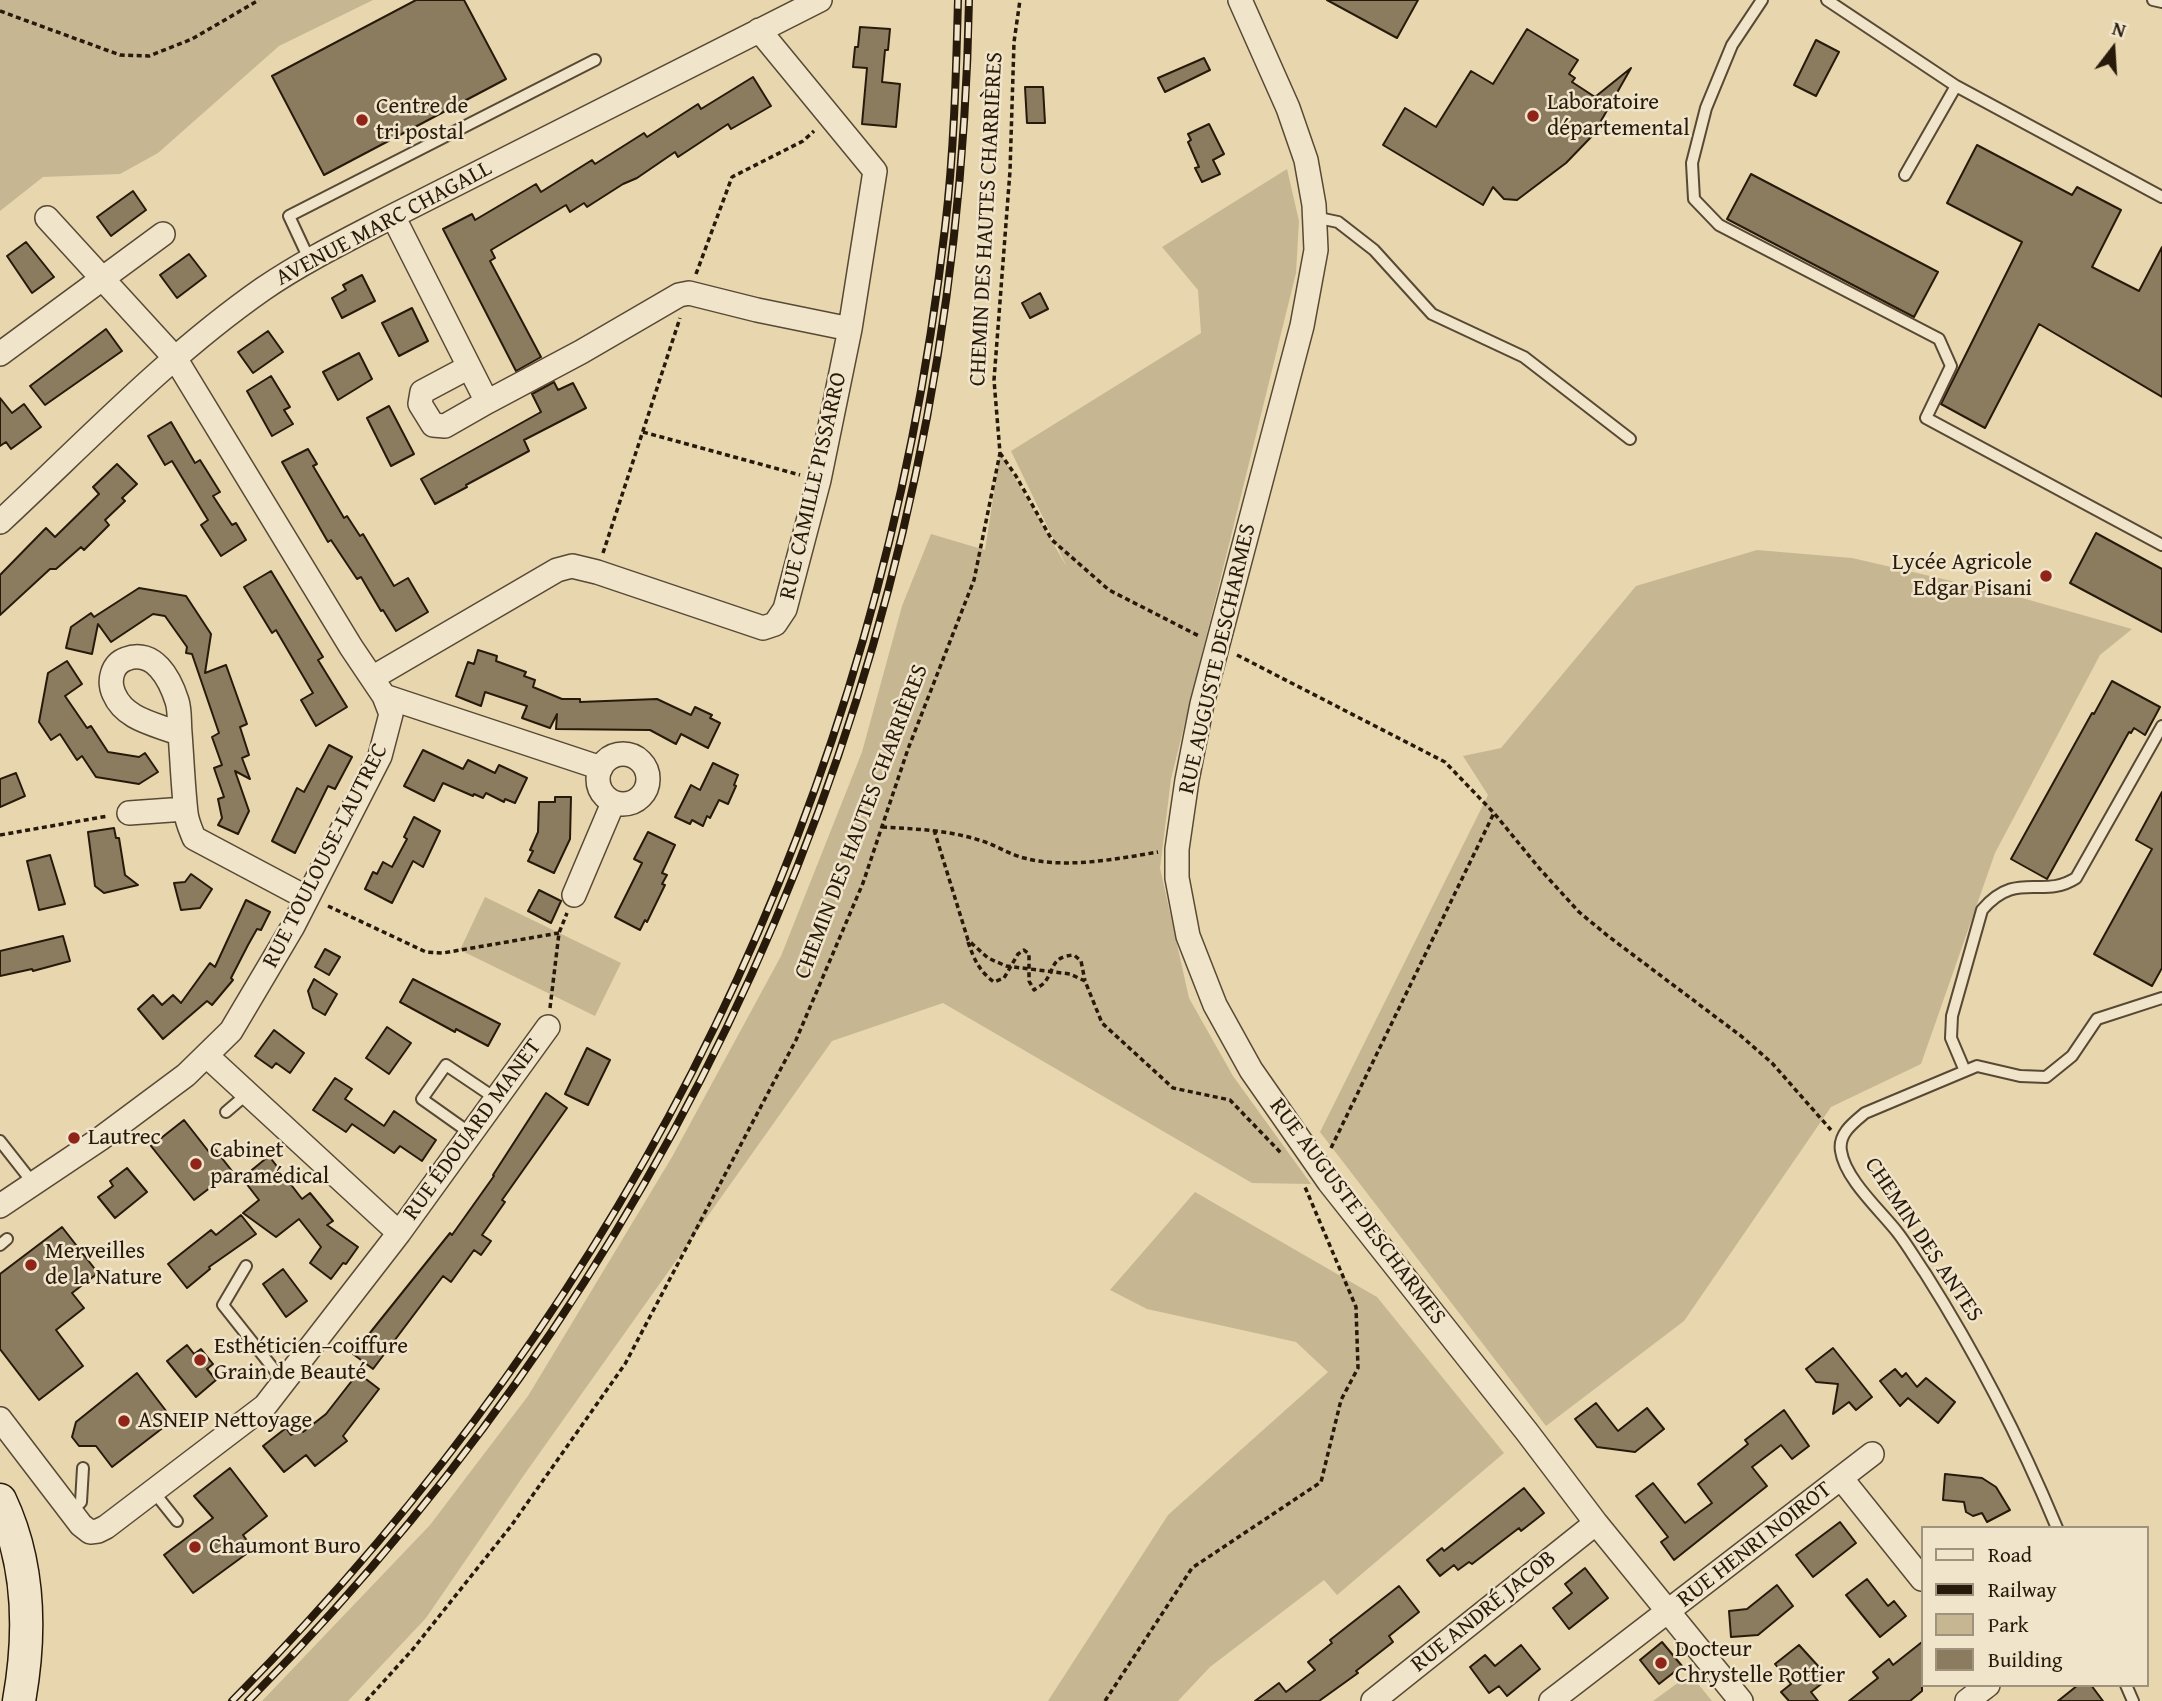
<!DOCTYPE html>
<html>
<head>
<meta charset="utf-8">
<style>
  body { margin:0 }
  #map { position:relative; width:2162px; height:1701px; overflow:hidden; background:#e8d6ae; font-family:"Gentium Book Plus",serif }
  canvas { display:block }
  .legend { position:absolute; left:1921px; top:1526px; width:228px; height:161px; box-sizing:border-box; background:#f0e4ca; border:2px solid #a0937e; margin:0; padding:9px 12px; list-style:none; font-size:21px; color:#271a0b }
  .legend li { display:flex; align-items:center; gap:14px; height:35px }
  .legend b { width:35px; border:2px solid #a0937e }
  .north { position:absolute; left:2078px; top:14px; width:70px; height:70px; -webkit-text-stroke:5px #f0e4ca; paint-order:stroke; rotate:17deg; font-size:19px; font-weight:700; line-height:28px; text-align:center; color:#271a0b }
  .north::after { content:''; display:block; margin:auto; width:24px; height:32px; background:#271a0b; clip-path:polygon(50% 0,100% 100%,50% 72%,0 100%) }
</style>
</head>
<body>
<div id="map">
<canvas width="2162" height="1701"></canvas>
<ul class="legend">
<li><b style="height:9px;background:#f0e4ca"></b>Road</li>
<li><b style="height:9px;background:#271a0b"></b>Railway</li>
<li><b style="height:19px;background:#c7b692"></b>Park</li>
<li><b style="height:19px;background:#8b7c60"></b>Building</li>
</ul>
<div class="north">N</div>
</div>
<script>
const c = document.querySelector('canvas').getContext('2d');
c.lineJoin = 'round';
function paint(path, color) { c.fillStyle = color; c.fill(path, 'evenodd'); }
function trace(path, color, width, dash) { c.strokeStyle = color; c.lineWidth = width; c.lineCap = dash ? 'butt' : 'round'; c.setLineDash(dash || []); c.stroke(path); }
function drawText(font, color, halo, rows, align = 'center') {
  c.font = font + ' "Gentium Book Plus",serif'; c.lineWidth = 5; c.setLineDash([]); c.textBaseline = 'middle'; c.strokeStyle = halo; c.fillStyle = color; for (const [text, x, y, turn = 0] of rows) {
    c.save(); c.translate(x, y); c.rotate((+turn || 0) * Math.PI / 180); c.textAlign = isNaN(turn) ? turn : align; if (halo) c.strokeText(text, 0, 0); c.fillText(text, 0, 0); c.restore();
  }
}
paint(new Path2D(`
  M0,0H373L279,46L158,153L120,174L43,177L0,211Z
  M1287,169L1299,221L1296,273L1171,779L1160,868L1189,998L1233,1076L1311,1184L1252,1183L943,1003L832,1041L524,1475L426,1618L348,1701H262L430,1525L528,1396L672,1157L781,956L862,752L902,606L931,534L985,550L1000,453L1067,567L1011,451L1201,333L1198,290L1162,247Z
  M1757,550L1852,558L2008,594L2132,629L2100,655L1995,853L1921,1064L1831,1107L1684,1321L1546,1426L1320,1132L1488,795L1463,756L1501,748L1636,586Z
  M485,897L621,963L595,1016L460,950Z
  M1195,1192L1377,1297L1504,1453L1337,1595L1324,1580L1210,1667L1178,1701H1048L1168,1515L1328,1372L1296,1342L1147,1309L1110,1290Z
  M1690,1674L1712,1701H1653Z`), '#c7b692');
const building = new Path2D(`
  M416,0H464L506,79L324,175L272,76Z
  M1327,0H1418L1397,38Z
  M860,27L890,29L888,50H885L882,82L900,84L896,127L862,124L867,68L853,67L855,47H858Z
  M1527,29L1578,60L1569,74L1575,78L1572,82L1595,97L1631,68L1593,135L1566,163L1517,200L1504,199L1493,187L1483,205L1383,145L1405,108L1436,127L1471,71L1493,84Z
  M1816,40L1839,52L1816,96L1794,85Z
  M1204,58L1210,70L1165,92L1158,78Z
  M753,77L771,106L731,129L728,124L678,157L675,152L637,178L623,184L587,207L584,203L570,212L566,205L491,250L495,258L490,261L541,357L516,371L443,229L472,214L475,220L536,184L541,192L592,160L595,164L644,133L647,137L698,104L701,109Z
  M1025,87H1043L1045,123H1027Z
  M1209,124L1224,154L1213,160L1220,174L1202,182L1195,168L1199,167L1188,142L1191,140L1188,134Z
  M1977,145L2072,195L2077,187L2121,210L2092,267L2139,291L2162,247V397L2039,324L1985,428L1941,404L2022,242L1947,203Z
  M1751,174L1938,272L1914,317L1727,219Z
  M133,191L146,210L111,236L97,217Z
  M26,242L54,277L32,293L7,256Z
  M189,254L206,276L177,298L160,275Z
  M362,275L375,301L342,318L332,298L346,290L343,285Z
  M1040,293L1048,309L1030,318L1022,303Z
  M412,308L428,341L399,356L382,323Z
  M106,329L122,351L45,405L30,386Z
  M268,331L283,352L253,373L238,352Z
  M359,353L372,379L338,400L323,372Z
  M271,376L290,407L284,410L293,424L272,436L247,391Z
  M554,382L558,390L573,383L586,408L524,440L529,451L466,485L467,487L435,504L421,479L541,412L532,394Z
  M0,398L12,413L24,404L41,427L11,449L6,442L0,446Z
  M389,406L414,454L391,466L367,418Z
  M171,422L195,463L200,460L220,492L213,496L232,525L236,523L246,540L221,556L201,525L208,520L172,461L165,465L148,436Z
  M308,449L317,464L313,466L344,518L347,516L360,536L363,534L394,586L408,578L428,612L396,631L383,610L381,611L361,577L357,579L331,540L328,542L282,462Z
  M117,464L137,484L122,498L125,501L105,520L109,525L84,550L81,547L56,569H50L0,615V575L46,528L55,537L99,494L93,487Z
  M2096,533L2162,569V632L2070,583Z
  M271,571L323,657L318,660L347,707L316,726L301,700L313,693L276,630L272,633L244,587Z
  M139,588L186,596L211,634L205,673L226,665L247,724L240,727L249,755L242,758L250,779L235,771L249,811L238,834L218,825L222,818L218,799L224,797L214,768L222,765L212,737L219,733L192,654L186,653L187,647L165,616L153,614L111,642L98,624L92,654L66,648L71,627L91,613L94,617Z
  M478,650L497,656L496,661L526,672L524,676L535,680L533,687L562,699H580V702L657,699L691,715L695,707L712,715L710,718L720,723L708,748L681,734L676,744L650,730L556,729L557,714L550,728L522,718L527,706L485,692L481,706L456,696L468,662L474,664Z
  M67,661L82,684L65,696L87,728L91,726L108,752L139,757L145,753L158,772L139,784L96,777L82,756L77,760L60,734L51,740L39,722L48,673Z
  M2112,681L2160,707L2145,735L2134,728L2131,733L2129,732L2047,879L2011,859L2092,713L2094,714Z
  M329,745L352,757L335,789L328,786L295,853L272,841L297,788L304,792Z
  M423,750L463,769L468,760L495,773L499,765L527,778L515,803L505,799L504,802L486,793L483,798L474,794L473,796L443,783L434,801L404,786Z
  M713,763L738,775L734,785L736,786L728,804L719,800L710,818L707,816L703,826L692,820L690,824L675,817L691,785L700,790Z
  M16,773L25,796L0,807V779Z
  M2162,792V968L2152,986L2094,954L2152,849L2136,840Z
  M555,797H571L570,839L554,873L528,861L533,851L530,850L538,832L539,802H555Z
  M414,817L440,831L423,867L413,861L392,903L365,889L373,872L377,874L383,862L392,867L407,839L404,837Z
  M114,828L116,838H119L125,875L138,885L104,893L95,886L88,832Z
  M648,832L675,845L662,873L667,875L662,884L665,885L647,922L645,920L640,930L615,917L642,863L634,859Z
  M50,855L65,904L39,910L27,861Z
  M191,874L212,889L200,908L181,910L174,883L185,882Z
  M539,890L561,901L551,923L528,911Z
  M246,900L270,912L261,930L257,929L248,945L231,978L233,980L212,1005L207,1001L163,1039L138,1009L153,995L162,1005L173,995L181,1003L210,963L215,967Z
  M63,936L70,961L33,971L32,969L0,976V951Z
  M325,949L340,957L329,975L315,967Z
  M314,979L337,994L325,1015L313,1008L308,991Z
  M413,979L500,1024L488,1046L456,1029L455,1032L400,1002Z
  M387,1027L411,1043L389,1074L366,1058Z
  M274,1030L304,1053L290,1073L276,1063L272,1068L255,1056Z
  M587,1048L610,1060L588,1105L565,1094Z
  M335,1078L352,1089L345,1099L384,1126L394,1111L436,1140L422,1161L400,1146L394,1153L352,1124L346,1132L313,1110Z
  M546,1093L567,1108L502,1200L505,1202L482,1235L491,1241L481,1255L474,1250L451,1282L443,1276L373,1369L353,1354L450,1233L452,1235L494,1176L493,1175Z
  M184,1120L209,1152L214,1148L232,1171L194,1200L151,1146Z
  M269,1156L302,1199L310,1193L333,1221L327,1225L358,1247L346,1264L343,1263L331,1279L310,1263L321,1247L299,1219L276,1237L243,1213L259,1200L242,1178Z
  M127,1168L147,1192L115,1218L98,1197L113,1186L110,1181Z
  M241,1215L256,1234L209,1267L210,1269L187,1288L168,1264L211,1230L216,1235Z
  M62,1227L98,1273L72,1293L84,1308L56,1330L83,1366L39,1400L0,1349V1274Z
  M283,1269L307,1301L286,1317L263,1284Z
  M187,1345L194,1354L201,1349L213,1364L207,1369L216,1380L196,1397L167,1361Z
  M1833,1348L1872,1397L1856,1410L1849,1402L1833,1414L1838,1384L1816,1382L1806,1369Z
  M1895,1369L1902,1377L1906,1373L1917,1387L1926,1378L1955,1402L1938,1423L1908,1398L1900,1406L1880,1381Z
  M137,1373L173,1420L112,1467L96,1446H79L72,1437L76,1422Z
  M358,1373L379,1389L343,1436L347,1441L315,1466L306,1455L284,1472L263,1446L286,1428L291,1435L301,1429L303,1432L326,1414Z
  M1596,1403L1618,1431L1647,1408L1664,1429L1635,1452L1597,1447L1575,1419Z
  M1784,1410L1809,1446L1792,1459L1781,1445L1752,1467L1767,1486L1674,1560L1661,1542L1668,1537L1636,1496L1653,1483L1685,1523L1712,1503L1698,1484L1748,1444L1745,1440Z
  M230,1468L267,1516L243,1535L253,1549L193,1593L164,1555L213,1518L194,1496Z
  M1945,1474L1982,1478L1996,1487L2010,1510L1987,1522L1982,1513L1973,1516L1966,1512L1964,1502L1943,1500Z
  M1524,1488L1544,1513L1521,1531L1519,1528L1472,1564L1469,1562L1458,1570L1454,1565L1440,1576L1427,1560L1442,1548L1444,1551Z
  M1840,1522L1856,1543L1813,1577L1796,1555Z
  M1585,1568L1608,1598L1569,1629L1553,1608L1572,1593L1565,1584Z
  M1867,1579L1888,1606L1894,1601L1906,1616L1880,1637L1846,1595Z
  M1777,1585L1793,1606L1758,1635L1731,1637L1729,1611L1747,1609Z
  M1399,1586L1419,1612L1389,1636L1393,1642L1356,1671L1358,1673L1319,1701H1255L1279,1683L1286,1692L1315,1670L1308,1662L1332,1643L1330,1640Z
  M1662,1642L1682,1666L1659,1684L1640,1660Z
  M1922,1642V1691L1910,1701H1849L1878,1678L1873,1672L1889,1659L1893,1665Z
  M1521,1645L1540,1669L1507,1696L1499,1686L1489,1693L1470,1667L1485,1655L1495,1666Z
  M1799,1645L1829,1678L1811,1692L1818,1701H1789L1781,1692L1791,1684L1775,1664Z
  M2078,1685H2091L2103,1701H2058Z`);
paint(building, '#8b7c60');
trace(building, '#271a0b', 2);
const lane = new Path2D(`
  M1762,0L1732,45L1706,108L1692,163L1694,199L1719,225L1939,339L1951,366L1926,418L2162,545
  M1827,0L1956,86L2162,197
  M2153,0L2162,2
  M1905,175L1956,86
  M1314,217L1338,222L1374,250L1432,314L1524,357L1630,439
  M310,261L289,216L595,60
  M1965,1071L1951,1038L1952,1016L1982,910C2017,869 2042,900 2076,878L2162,726
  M226,1112L247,1094
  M470,1133L422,1099L446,1065L495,1098
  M0,1141L33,1183
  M0,1245L7,1239
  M246,1266L223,1305L284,1382
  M153,1491L177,1521
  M71,1512L81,1502L83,1468
  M2057,1528C2020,1439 1977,1355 1925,1273C1916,1260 1908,1246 1898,1233C1881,1211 1845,1179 1841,1151C1838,1134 1853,1123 1865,1113L1977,1066L2020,1076L2046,1077L2072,1056L2097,1019L2162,998
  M2126,1685L2133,1701`);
const street = new Path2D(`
  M1240,0L1288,108L1306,160L1314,205L1316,250L1302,326L1202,704L1187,780L1177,849V878L1188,936L1215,1005L1251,1070L1329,1182L1527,1432L1596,1523L1741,1701
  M393,216L487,402L581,352L679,295L689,293L757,310L850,329
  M0,354L163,234
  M469,367L422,392L420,404L433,425L445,426L487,402
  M0,522C85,443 167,356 263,289C304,261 349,239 393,216L820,0
  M372,678L557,570L572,566L597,572L763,628L775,624L785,609L819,480L850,329L875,171L759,30
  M384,696L601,768
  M180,734C156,724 125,720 114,694C108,681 112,664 126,659C154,648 170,679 177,701C180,710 179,722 180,733C182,759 183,786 186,813C187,822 191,830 194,838L307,898
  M598 779a25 25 0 1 1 50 0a25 25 0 1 1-50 0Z
  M129,813L185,809
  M574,895L613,803
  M207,1056L399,1233
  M0,1206L100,1139L186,1075L231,1031L292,928L380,756L391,714L384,696L351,647L175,358L47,218
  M0,1419L81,1525L90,1532L98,1531L106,1527L265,1406L399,1233L548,1027
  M1841,1478L1922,1579
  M1373,1701L1596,1523
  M1551,1701L1872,1454
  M1967,1701L1988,1685`);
const secondary = new Path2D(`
  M0,1500C30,1563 31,1634 19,1701`);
trace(lane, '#574934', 14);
trace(street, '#574934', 26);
trace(secondary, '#271a0b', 35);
trace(new Path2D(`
  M0,11L120,55L149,56L192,39L259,0
  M696,274L732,177L803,141L814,131
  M643,432L800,475
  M1000,453L1016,476L1052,540L1109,590L1199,636
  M603,553L680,318
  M1237,655L1445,762L1494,813L1539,868L1579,912L1608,936L1741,1036L1772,1063L1831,1130
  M882,827C915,829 947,830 979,840C994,844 1008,854 1024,858C1065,869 1117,859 1158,852
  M934,830L968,940L988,958L1006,966L1070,974L1085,981L1102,1023L1173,1088L1230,1100L1281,1153
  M0,835L108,816
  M328,906L426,952L443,953L559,933
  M968,942C974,959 979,971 994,982L1004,978L1018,954L1024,950L1029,954V981L1034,990C1037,988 1041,986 1044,983C1056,968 1050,957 1074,955L1081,961L1085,981
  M550,1008L559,933L567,913
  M1331,1148L1494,813
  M366,1701L413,1649L511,1526L625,1364L796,1040L863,883L908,749L974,580L1000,453L994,380L1010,171L1014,42L1020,0
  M1105,1701L1192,1568L1321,1482L1341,1400L1358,1368L1356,1307L1305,1187`), '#271a0b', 3.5, [5, 3.5]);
trace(lane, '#f0e4ca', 10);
trace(street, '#f0e4ca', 23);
trace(secondary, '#f0e4ca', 32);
const rail = new Path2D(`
  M232,1701C636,1294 879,798 945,228C954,153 956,76 958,0
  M248,1701C703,1242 958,647 969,0`);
trace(rail, '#271a0b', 8);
trace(rail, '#f0e4ca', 5, [16]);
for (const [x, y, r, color] of [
  [1533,116,7,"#8f2418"],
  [362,120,7,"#8f2418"],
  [2046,576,7,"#8f2418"],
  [74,1138,7,"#8f2418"],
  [196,1164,7,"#8f2418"],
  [31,1265,7,"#8f2418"],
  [200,1360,7,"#8f2418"],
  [124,1421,7,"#8f2418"],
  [195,1547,7,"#8f2418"],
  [1661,1663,7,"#8f2418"]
]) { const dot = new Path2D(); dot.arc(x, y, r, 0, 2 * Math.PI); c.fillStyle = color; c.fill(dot); trace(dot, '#f0e4ca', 2.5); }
drawText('23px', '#271a0b', '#f0e4ca', [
  ["Laboratoire",1547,103],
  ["départemental",1547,129],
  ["Centre de",376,107],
  ["tri postal",376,133],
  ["Lycée Agricole",2032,563,"right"],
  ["Edgar Pisani",2032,589,"right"],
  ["Lautrec",88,1138],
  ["Cabinet",210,1151],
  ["paramédical",210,1177],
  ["Merveilles",45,1252],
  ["de la Nature",45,1278],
  ["Esthéticien–coiffure",214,1347],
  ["Grain de Beauté",214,1373],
  ["ASNEIP Nettoyage",138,1421],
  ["Chaumont Buro",209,1547],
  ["Docteur",1675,1650],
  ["Chrystelle Pottier",1675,1676]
], 'left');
drawText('23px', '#271a0b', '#f0e4ca', [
  ["CHEMIN DES HAUTES CHARRIÈRES",987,219,-87],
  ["AVENUE MARC CHAGALL",384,224,-28],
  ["RUE CAMILLE PISSARRO",814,486,-77],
  ["RUE AUGUSTE DESCHARMES",1218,659,-77],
  ["CHEMIN DES HAUTES CHARRIÈRES",862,822,-69],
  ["RUE TOULOUSE-LAUTREC",326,856,-63],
  ["RUE ÉDOUARD MANET",473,1130,-54],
  ["RUE AUGUSTE DESCHARMES",1357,1212,53],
  ["CHEMIN DES ANTES",1923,1240,56],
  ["RUE HENRI NOIROT",1755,1545,-38],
  ["RUE ANDRÉ JACOB",1484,1612,-39]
]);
</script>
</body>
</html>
